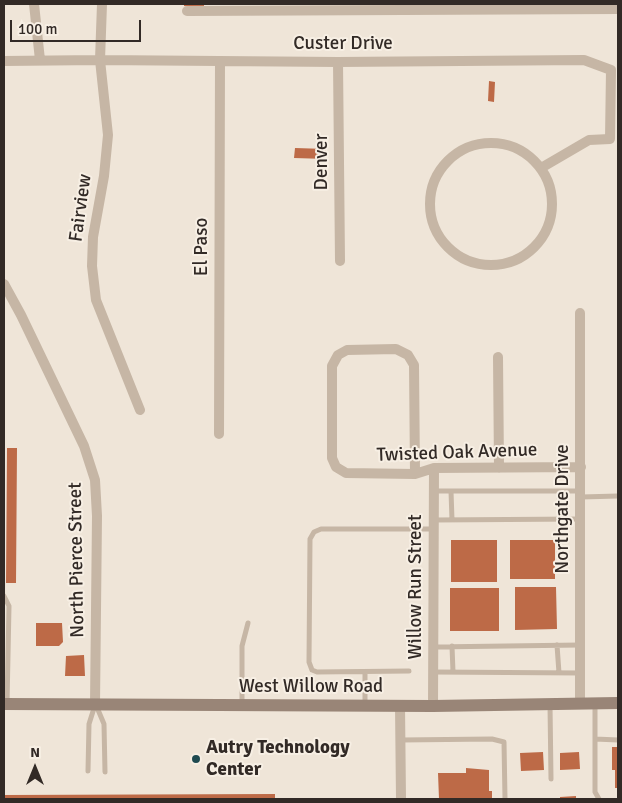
<!DOCTYPE html>
<html>
<head>
<meta charset="utf-8">
<style>
  body { margin:0 }
  #map { position:relative; width:622px; height:803px; overflow:hidden; background:#efe5d8; font-family:Signika,sans-serif }
  canvas { display:block }
  .frame { position:absolute; inset:0; border:5px solid #322a26; pointer-events:none }
  .north { position:absolute; left:10px; top:743px; width:50px; height:50px; -webkit-text-stroke:4px #f7efe4; paint-order:stroke; rotate:0deg; font-size:14px; font-weight:700; line-height:20px; text-align:center; color:#322a26 }
  .north::after { content:''; display:block; margin:auto; width:18px; height:22px; background:#322a26; clip-path:polygon(50% 0,100% 100%,50% 72%,0 100%) }
  .scale { position:absolute; left:10px; top:20px; width:131px; height:22px; box-sizing:border-box; border:2px solid #322a26; border-top:0; padding-left:6px; font-size:15px; line-height:18px; white-space:nowrap; color:#322a26; -webkit-text-stroke:4px #f7efe4; paint-order:stroke }
</style>
</head>
<body>
<div id="map">
<canvas width="622" height="803"></canvas>
<div class="frame"></div>
<div class="north">N</div>
<div class="scale">100 m</div>
</div>
<script>
const c = document.querySelector('canvas').getContext('2d');
c.lineJoin = 'round';
function paint(path, color) { c.fillStyle = color; c.fill(path, 'evenodd'); }
function trace(path, color, width, dash) { c.strokeStyle = color; c.lineWidth = width; c.lineCap = dash ? 'butt' : 'round'; c.setLineDash(dash || []); c.stroke(path); }
function drawText(font, color, halo, rows, align = 'center') {
  c.font = font + ' Signika,sans-serif'; c.lineWidth = 4; c.setLineDash([]); c.textBaseline = 'middle'; c.strokeStyle = halo; c.fillStyle = color; for (const [text, x, y, turn = 0] of rows) {
    c.save(); c.translate(x, y); c.rotate((+turn || 0) * Math.PI / 180); c.textAlign = isNaN(turn) ? turn : align; if (halo) c.strokeText(text, 0, 0); c.fillText(text, 0, 0); c.restore();
  }
}
paint(new Path2D(`
  M184,4H204V6H184Z
  M489,81L495,82L494,102L488,101Z
  M295,148L326,149V159L294,158Z
  M7,448H17L16,583H6Z
  M451,540H497V582H451Z
  M510,540H555V579H510Z
  M515,587H556L557,629L515,630Z
  M450,588H499V631H450Z
  M36,623H62L63,642L59,646H36Z
  M84,655L85,676H65L66,656Z
  M612,747H618V788H615V770H612Z
  M543,752L544,770L521,771L520,753Z
  M579,752L580,769L560,770V753Z
  M466,768L489,770V791H492V799H439L438,773H466Z
  M275,794V799H4V795Z
  M576,796V799H560V797Z`), '#bd6a47');
trace(new Path2D(`
  M434,491H581
  M451,491L452,520
  M559,491L560,519
  M581,497L618,496
  M434,520L581,519
  M4,596L9,606L7,704
  M557,645L559,673
  M452,646L453,672
  M433,647L580,645
  M409,671L317,672L312,670L309,662L310,539L314,532L321,529H434
  M433,672L580,673
  M595,704V792L599,799
  M96,705L104,724L105,772
  M242,705V646L248,623
  M365,705V672
  M550,705L551,779
  M595,739L618,740
  M401,740L492,739L504,742L505,799
  M88,771L89,724L95,705`), '#c6b6a5', 5);
trace(new Path2D(`
  M34,4L40,60
  M102,4L100,60L108,135L104,176L93,237L92,266L96,300L140,410
  M187,11L618,9
  M4,61L100,60L338,62L584,60L611,70L610,139L589,140L541,168
  M338,62L340,261
  M430 204a61 61 0 1 1 122 0a61 61 0 1 1-122 0Z
  M4,284L21,315L84,446L95,480L97,516L95,704
  M580,313V704
  M498,357L499,468
  M219,434L220,61
  M415,474L414,365L408,355L396,349L347,350L338,355L332,366V458L336,467L346,473L415,474L434,468L581,467
  M400,706L401,799
  M433,706L434,468`), '#c6b6a5', 10);
trace(new Path2D(`
  M4,704L433,706L618,703`), '#998577', 12);
for (const [x, y, r, color] of [
  [196,759,5,"#1f4a50"]
]) { const dot = new Path2D(); dot.arc(x, y, r, 0, 2 * Math.PI); c.fillStyle = color; c.fill(dot); trace(dot, '#f7efe4', 2); }
drawText('19px', '#322a26', '#f7efe4', [
  ["Custer Drive",343,44],
  ["Denver",322,162,-90],
  ["Fairview",81,208,-82],
  ["El Paso",202,247,-90],
  ["Twisted Oak Avenue",457,453,-2],
  ["Northgate Drive",563,509,-90],
  ["North Pierce Street",77,560,-91],
  ["Willow Run Street",416,587,-90],
  ["West Willow Road",311,687]
]);
drawText('bold 19px', '#322a26', '#f7efe4', [
  ["Autry Technology",206,748],
  ["Center",206,770]
], 'left');
</script>
</body>
</html>
